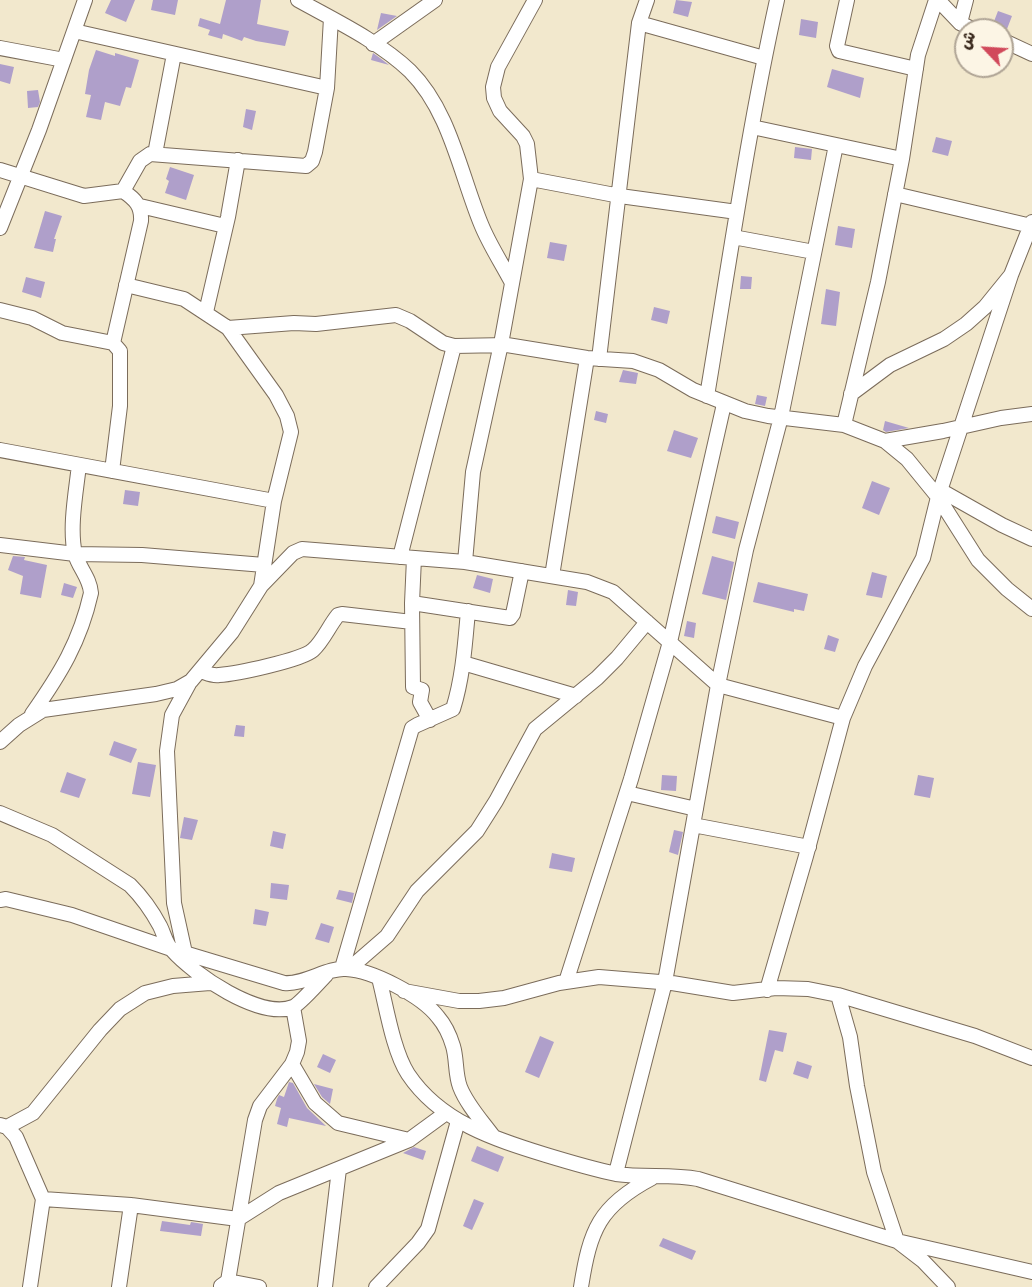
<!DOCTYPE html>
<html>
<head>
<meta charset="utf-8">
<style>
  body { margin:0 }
  #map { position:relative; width:1032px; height:1287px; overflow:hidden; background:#f2e8cd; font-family:Dekko,"Playpen Sans Arabic",sans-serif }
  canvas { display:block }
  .north { position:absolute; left:954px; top:18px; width:60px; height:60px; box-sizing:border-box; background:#fcf5e5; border:2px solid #afa495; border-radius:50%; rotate:295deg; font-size:16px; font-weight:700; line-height:24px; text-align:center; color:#3b2a1e }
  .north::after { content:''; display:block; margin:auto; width:21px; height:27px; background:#d1495b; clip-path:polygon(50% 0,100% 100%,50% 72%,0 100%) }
</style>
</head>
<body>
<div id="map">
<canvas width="1032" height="1287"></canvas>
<div class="north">ش</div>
</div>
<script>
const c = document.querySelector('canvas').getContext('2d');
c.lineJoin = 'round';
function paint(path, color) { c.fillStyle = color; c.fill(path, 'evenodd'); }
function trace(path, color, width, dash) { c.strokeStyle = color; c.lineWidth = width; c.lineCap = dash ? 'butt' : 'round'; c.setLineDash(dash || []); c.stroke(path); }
paint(new Path2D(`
  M111,0H135L126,22L105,13Z
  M153,0H178L175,15L151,10Z
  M226,0H261L257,24L289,31L285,46L256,41L244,37L242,41L223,34L222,39L208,35L210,30L198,26L200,18L220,24Z
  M676,0L692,2L688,17L673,13Z
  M998,11L1012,16L1007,29L993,24Z
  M381,13L397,16L377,30Z
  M801,19L818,22L816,38L799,35Z
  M96,50L115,56V53L139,60L131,88L126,87L120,106L105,102L101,120L86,117L91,95L85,94L89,70Z
  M373,53L380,58L389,65L371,60Z
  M0,64L14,67L10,84L0,81Z
  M832,69L864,78L860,98L827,87Z
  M38,90L40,102L38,107L28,108L27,91Z
  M246,109L256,111L252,130L243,127Z
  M936,137L952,141L948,156L932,152Z
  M795,147L812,149L811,160L794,158Z
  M170,167L194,175L186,200L165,193L169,181L166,179Z
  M45,211L62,216L54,239H56L53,252L34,248Z
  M838,226L855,229L852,248L835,245Z
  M550,242L567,245L564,261L547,258Z
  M741,276L752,277L751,289H740Z
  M26,277L45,282L41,298L22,292Z
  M826,289L840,292L836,326L821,324Z
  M654,307L670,311L667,324L651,320Z
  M623,370L638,373L636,384L619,382Z
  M757,395L767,397L765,406L755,404Z
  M596,411L608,414L606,423L594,420Z
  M885,421L909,428L886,432L883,430Z
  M674,430L698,438L691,458L667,451Z
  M872,481L890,488L879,515L862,508Z
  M125,490L140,492L138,506L123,504Z
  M716,516L739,522L735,539L712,533Z
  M13,556L25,557L24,560L47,565L41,598L20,594L23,576L8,570Z
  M712,556L734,562L726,600L702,594Z
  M872,572L887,576L882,598L866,595Z
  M477,575L493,579L490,593L473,588Z
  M758,582L808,594L804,611L794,609V612L753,602Z
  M64,583L77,587L73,598L61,595Z
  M568,590L578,592L576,606L566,605Z
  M687,621L696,623L694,638L684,636Z
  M828,635L839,639L835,652L824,649Z
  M236,725L245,726L244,737L234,736Z
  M114,741L137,749L131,763L109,755Z
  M138,762L156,765L150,797L132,794Z
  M67,772L86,779L79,798L60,792Z
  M662,775L677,776L676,791L661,790Z
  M918,775L934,778L930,798L914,795Z
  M184,817L198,820L192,840L180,838Z
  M674,830L683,832L678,855L669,852Z
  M273,831L286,834L283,849L270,846Z
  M552,853L575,858L572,872L549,868Z
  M271,883L289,885L287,900L270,898Z
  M339,890L354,893L352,903L336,899Z
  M255,909L269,912L266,926L253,924Z
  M321,923L334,927L329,943L315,939Z
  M769,1030L787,1033L783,1052L775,1050L766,1082L759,1080Z
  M540,1036L554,1042L539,1078L525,1072Z
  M323,1054L336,1060L330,1073L317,1067Z
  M797,1061L812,1066L808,1079L793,1074Z
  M289,1082L293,1083L307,1108L326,1126L289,1118L287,1127L277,1124L281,1108L275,1106L277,1099L279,1095L284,1097Z
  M314,1084L333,1089L330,1104L322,1097Z
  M477,1146L504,1157L498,1172L471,1161Z
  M414,1147L426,1151L423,1160L403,1153Z
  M474,1199L484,1203L472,1230L463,1226Z
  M162,1221L190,1225L191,1222L203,1224L201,1236L160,1231Z
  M663,1238L696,1251L692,1260L659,1246Z`), '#af9fca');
const minor = new Path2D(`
  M298,0C334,20 380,42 410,71C450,111 460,173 481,224C489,244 501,262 511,281
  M847,0L837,46L839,51L916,69
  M938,0L960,23L974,30
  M639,23L764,58
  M960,23L966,0
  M74,31L327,88
  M1002,40L1032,54
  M373,44L435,0
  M0,48L64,60
  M752,127L902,159
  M155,154L174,54
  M0,170L84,196L123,191C135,199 142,206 141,221L113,343
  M531,179L620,196L737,212
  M123,191L140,161L150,154L306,166L312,161L315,152L327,88L331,18
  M895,194L1031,226
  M140,206L225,226
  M0,228L39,130L85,0
  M733,237L814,252
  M126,285L184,299L228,328L294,323L316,324L396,315L410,321L443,343L454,346L507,345L587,358L633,361L659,370L693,390L745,411L768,416L844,425L885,441L907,459L938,497L978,560L1007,589L1032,609
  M0,310L32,318L62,333L113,343L120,351V406L112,471
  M206,312L228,217L238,160
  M228,328L276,395L287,416L291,432L274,501L261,586
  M599,359L639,23L647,0
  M851,394L890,365L944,339L966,324L985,307L1011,275L1032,222
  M707,396C729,264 748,131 777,0
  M844,425L878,282L902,159L918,55L936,0
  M885,441L943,431L1001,418L1032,414
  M0,450L274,501
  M940,490L1002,525L1032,539
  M0,545L75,554L142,555L264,565
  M400,557L454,346
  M414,558L412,603L413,687L422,690L420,702L430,720
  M465,562L473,472L501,344L531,179L527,144L523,136L500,111L494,98L493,87L498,67L535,0
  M552,576L587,358
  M412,603L510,618L513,614L522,571
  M463,663L576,696
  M201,671C207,673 212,676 219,675C236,674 302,660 313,650C323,641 329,626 338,615L342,614L412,622
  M32,714C60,674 80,642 91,593C90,578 79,568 75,554C69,528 76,492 79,465
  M0,742L19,725L43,710L156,694L177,689L191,681L232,632L261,586L293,553L302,549L465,562L587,582L613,592L718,685L843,718
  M627,793L696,809
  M0,813L52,835L130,885C142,897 152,911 160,926C164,934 166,944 172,950C193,974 260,1020 293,1007C300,1004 319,982 326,975
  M693,825L809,847
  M0,900L6,899L72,915L171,949L284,983C305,985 327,967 346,969C372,970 422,996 438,1017C445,1025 450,1036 453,1046C457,1059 455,1074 460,1087C467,1105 482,1121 493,1136
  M185,953L174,903L167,751L172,715L190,682
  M342,968L412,728L417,725L453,709C463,677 465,644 468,611
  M349,969L387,936L417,891L477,831L496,801L535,729L597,678L617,658L647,622
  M379,978C386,1005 393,1051 408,1074C440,1122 494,1139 546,1155C569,1162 593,1169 616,1174C644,1178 671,1174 698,1179L897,1241L1032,1272
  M566,982L631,779L670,642L724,404
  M767,990L806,856L843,718L865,666L923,558L938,497L1011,275
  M404,991L459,1001H479L504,998L559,983L599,977L672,983L733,993L776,988L808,989L838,995L975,1036L1032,1058
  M838,995L850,1037L857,1086L874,1172L897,1241L923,1261L948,1287
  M292,1064L315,1103L338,1123L409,1140
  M0,1125L7,1127L16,1137L43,1199L30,1287
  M7,1127L33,1113L100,1030L120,1009L145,993L173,986L210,983
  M616,1173L665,982L718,685L746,550L781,417L836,145
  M43,1199L131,1205L238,1219L279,1193L409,1140L446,1113
  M221,1286L228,1281L259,1287
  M119,1287L131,1205
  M227,1287L255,1120L260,1106L292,1064L297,1052L299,1041L293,1007
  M325,1287L339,1169
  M376,1287L418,1243L428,1229L458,1121
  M581,1287C590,1230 599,1206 652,1178`);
trace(minor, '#7b6c5b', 16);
trace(minor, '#fff', 14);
</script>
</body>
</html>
